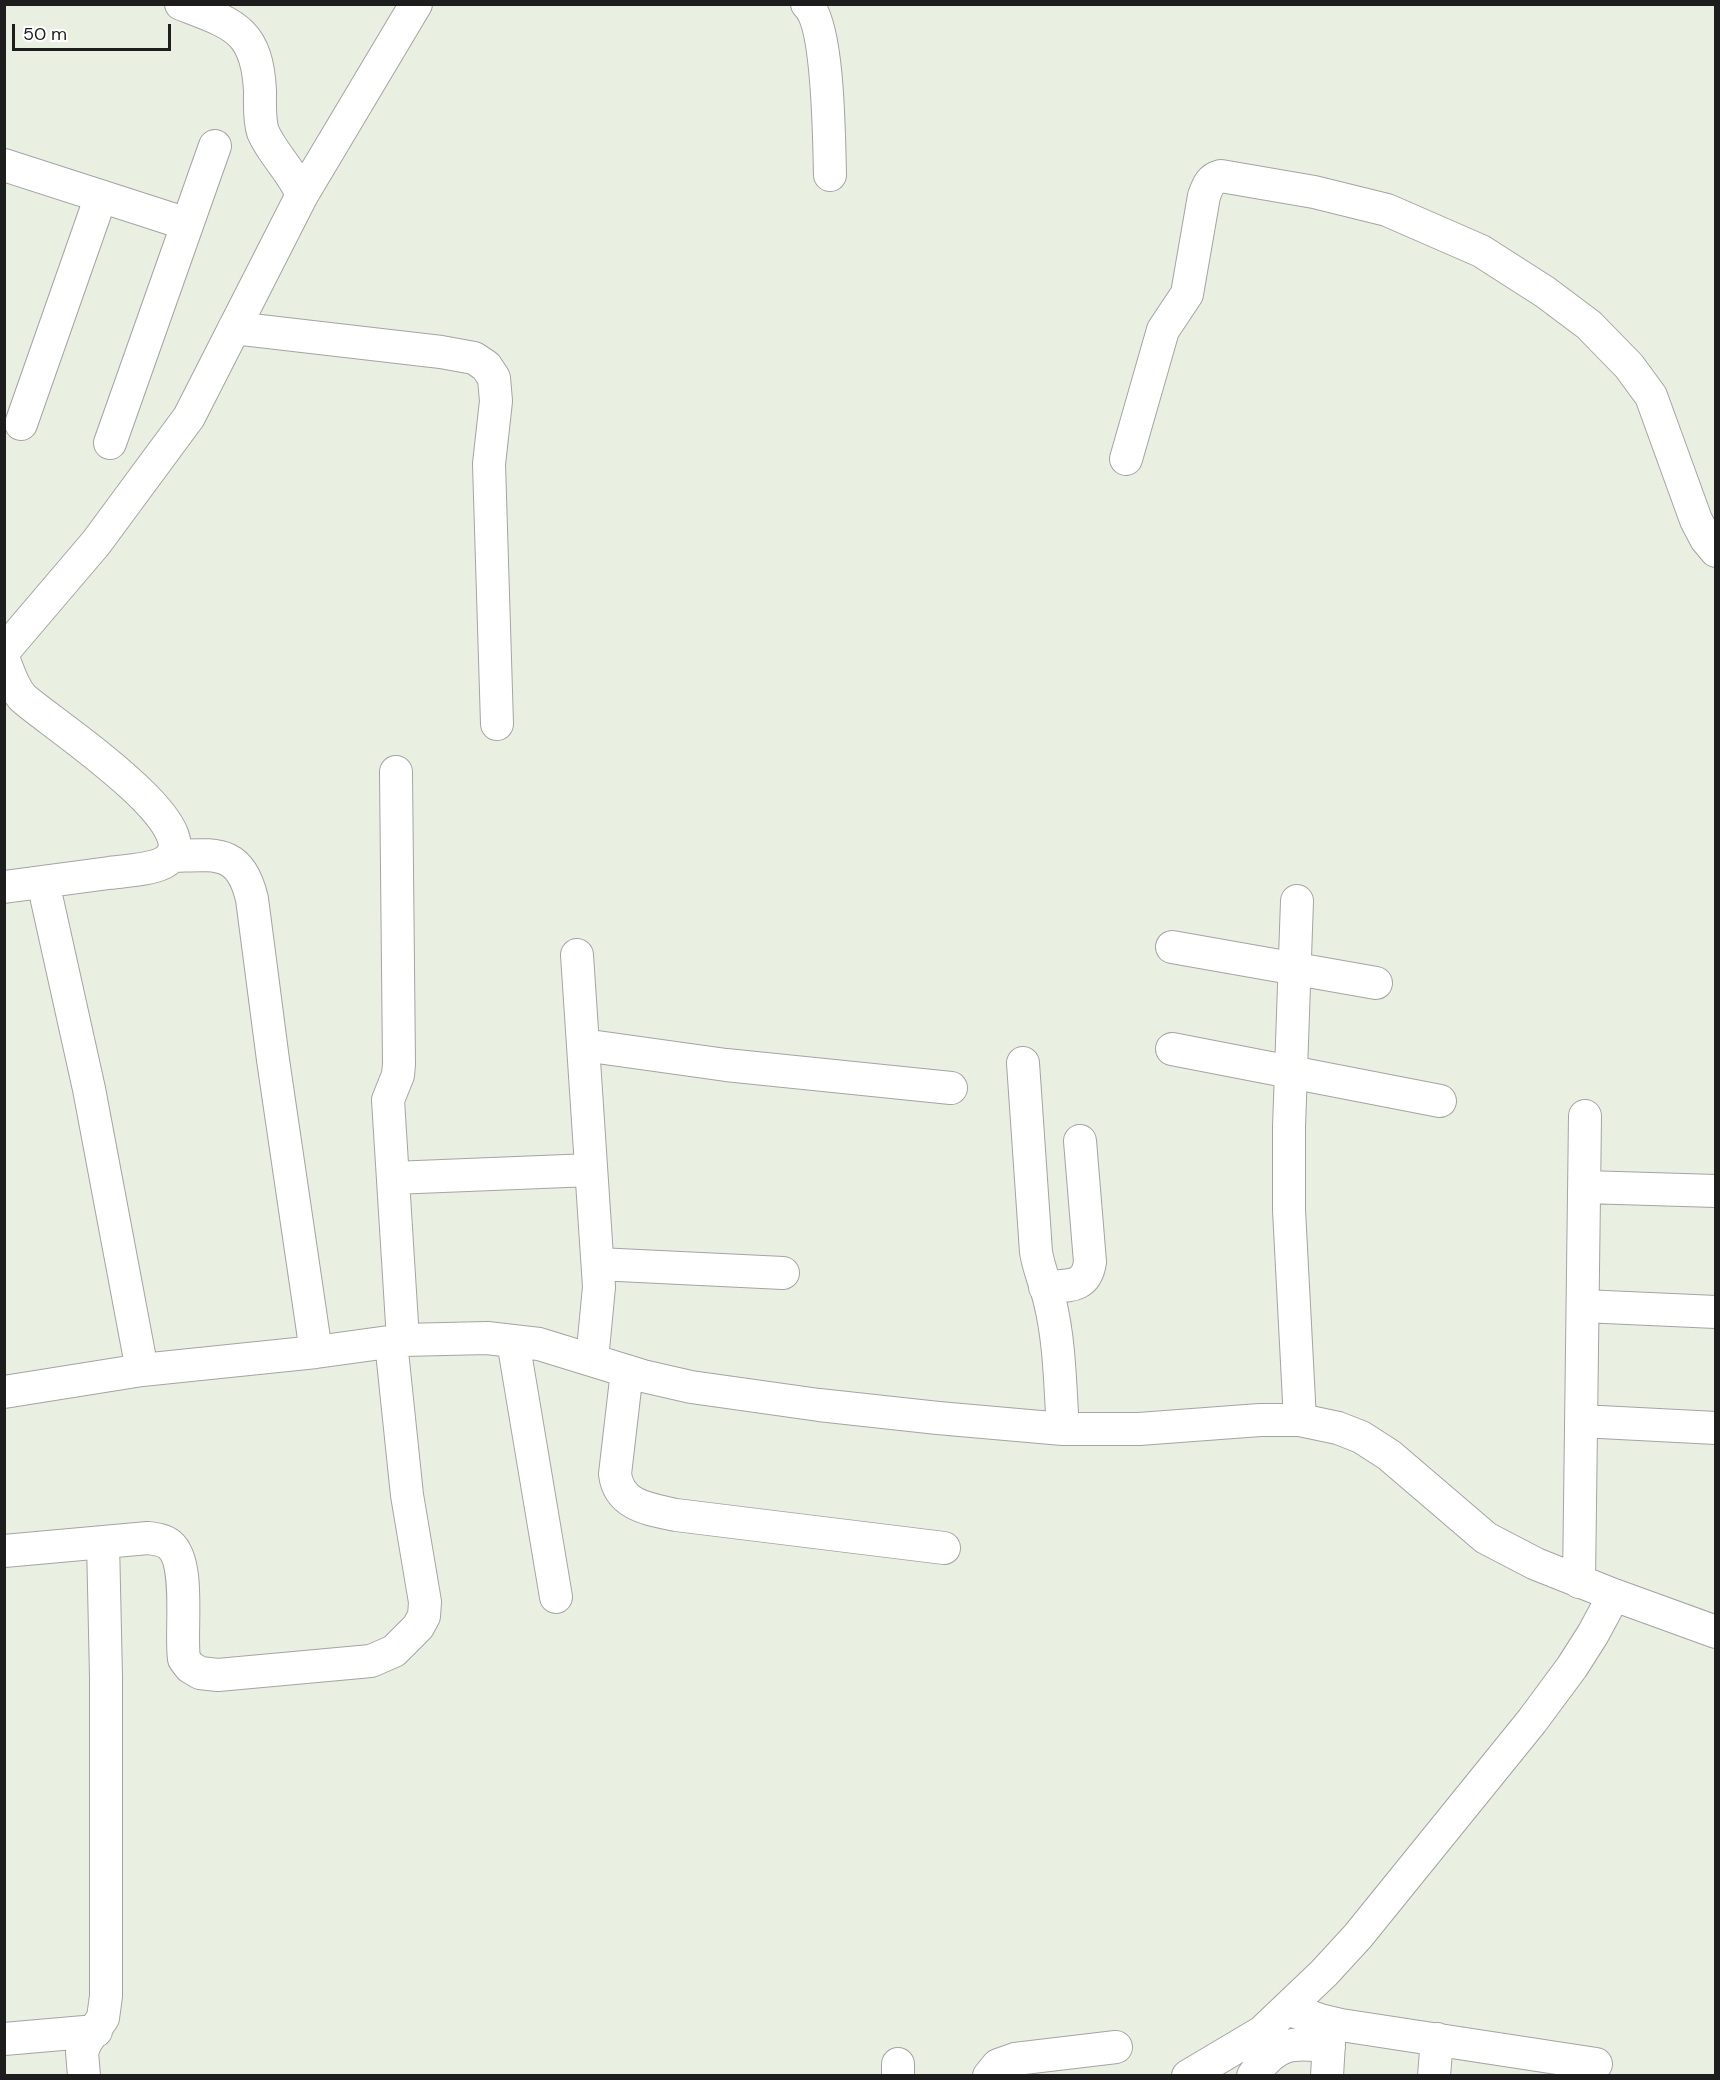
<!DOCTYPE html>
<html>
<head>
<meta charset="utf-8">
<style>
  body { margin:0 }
  #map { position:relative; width:1720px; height:2080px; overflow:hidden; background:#e9efe1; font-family:"DM Sans",sans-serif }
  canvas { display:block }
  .frame { position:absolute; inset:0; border:6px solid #1d1d1d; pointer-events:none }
  .scale { position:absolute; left:12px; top:24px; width:159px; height:27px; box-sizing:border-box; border:3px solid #1d1d1d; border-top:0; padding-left:8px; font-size:18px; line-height:21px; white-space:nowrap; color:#1d1d1d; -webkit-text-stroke:4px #fff; paint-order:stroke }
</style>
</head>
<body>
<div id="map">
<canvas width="1720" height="2080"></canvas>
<div class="frame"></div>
<div class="scale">50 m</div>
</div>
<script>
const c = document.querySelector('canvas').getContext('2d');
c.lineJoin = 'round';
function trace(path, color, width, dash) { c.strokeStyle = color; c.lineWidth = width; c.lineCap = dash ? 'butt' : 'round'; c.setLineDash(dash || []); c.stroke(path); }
const minor = new Path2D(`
  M181,4C233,24 257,29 260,91C260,104 259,120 263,132C273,155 293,172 302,195
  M807,4C829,25 829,141 830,175
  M4,165L187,224
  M234,328L441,352L474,358L486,366L494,378L496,401L489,464L497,724
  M21,424L101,196
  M110,443L215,146
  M1126,459L1163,330L1187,294L1204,196C1208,185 1210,179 1221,176L1314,192L1387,210L1481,251L1545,292L1589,325L1629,366L1651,396L1696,520L1706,539L1716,551
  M4,651L96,543L189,417L302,195L416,4
  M4,660C9,673 13,687 22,697C40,716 222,832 163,863C149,870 124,871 109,873C74,878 39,882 4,887
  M396,772L399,1064L398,1075L388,1100L403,1340
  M171,856C215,855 240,848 252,899L273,1060L316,1352
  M43,882L89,1089L142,1370
  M1297,901L1289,1127V1210L1300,1420
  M1172,947L1376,983
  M577,955L599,1287L592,1360
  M583,1045L726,1065L951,1088
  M1172,1049L1440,1101
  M1023,1063L1036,1252C1039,1270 1046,1285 1050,1302C1060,1343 1060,1387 1063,1429
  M393,1178L591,1170
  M1585,1187L1716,1191
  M598,1264L783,1273
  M1045,1287C1068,1285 1086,1289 1090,1262L1080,1141
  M1583,1306L1716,1312
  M513,1341L556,1597
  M627,1371L615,1474C619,1506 649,1509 676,1515L944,1548
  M4,1392L142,1370L316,1352L403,1340L487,1338L539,1344L643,1376L691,1387L819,1405L938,1418L1063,1429H1139L1260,1420H1300L1338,1428L1361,1437L1389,1455L1486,1538L1536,1564L1614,1595L1716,1632
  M1581,1421L1716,1428
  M4,1551L148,1538C156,1539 164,1540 170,1545C191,1563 180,1632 184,1659L190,1667L200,1673L218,1675L371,1661L394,1651L418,1627L424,1616L425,1602L407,1495L391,1342
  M1579,1582L1585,1116
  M1287,2009L1320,2020L1341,2025L1596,2064
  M4,2039L96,2031
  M84,2076L82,2052L86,2042L103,2018L106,1996V1677L103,1542
  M898,2076V2064
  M989,2076L998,2065L1015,2059L1116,2047
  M1188,2076L1262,2032L1324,1973L1358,1936L1532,1721L1572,1667L1593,1634L1614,1595
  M1253,2076C1275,2043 1292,2041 1329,2047
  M1327,2076L1330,2026
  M1434,2076L1437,2039`);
trace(minor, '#a4a4a4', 34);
trace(minor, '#fff', 32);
</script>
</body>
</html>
